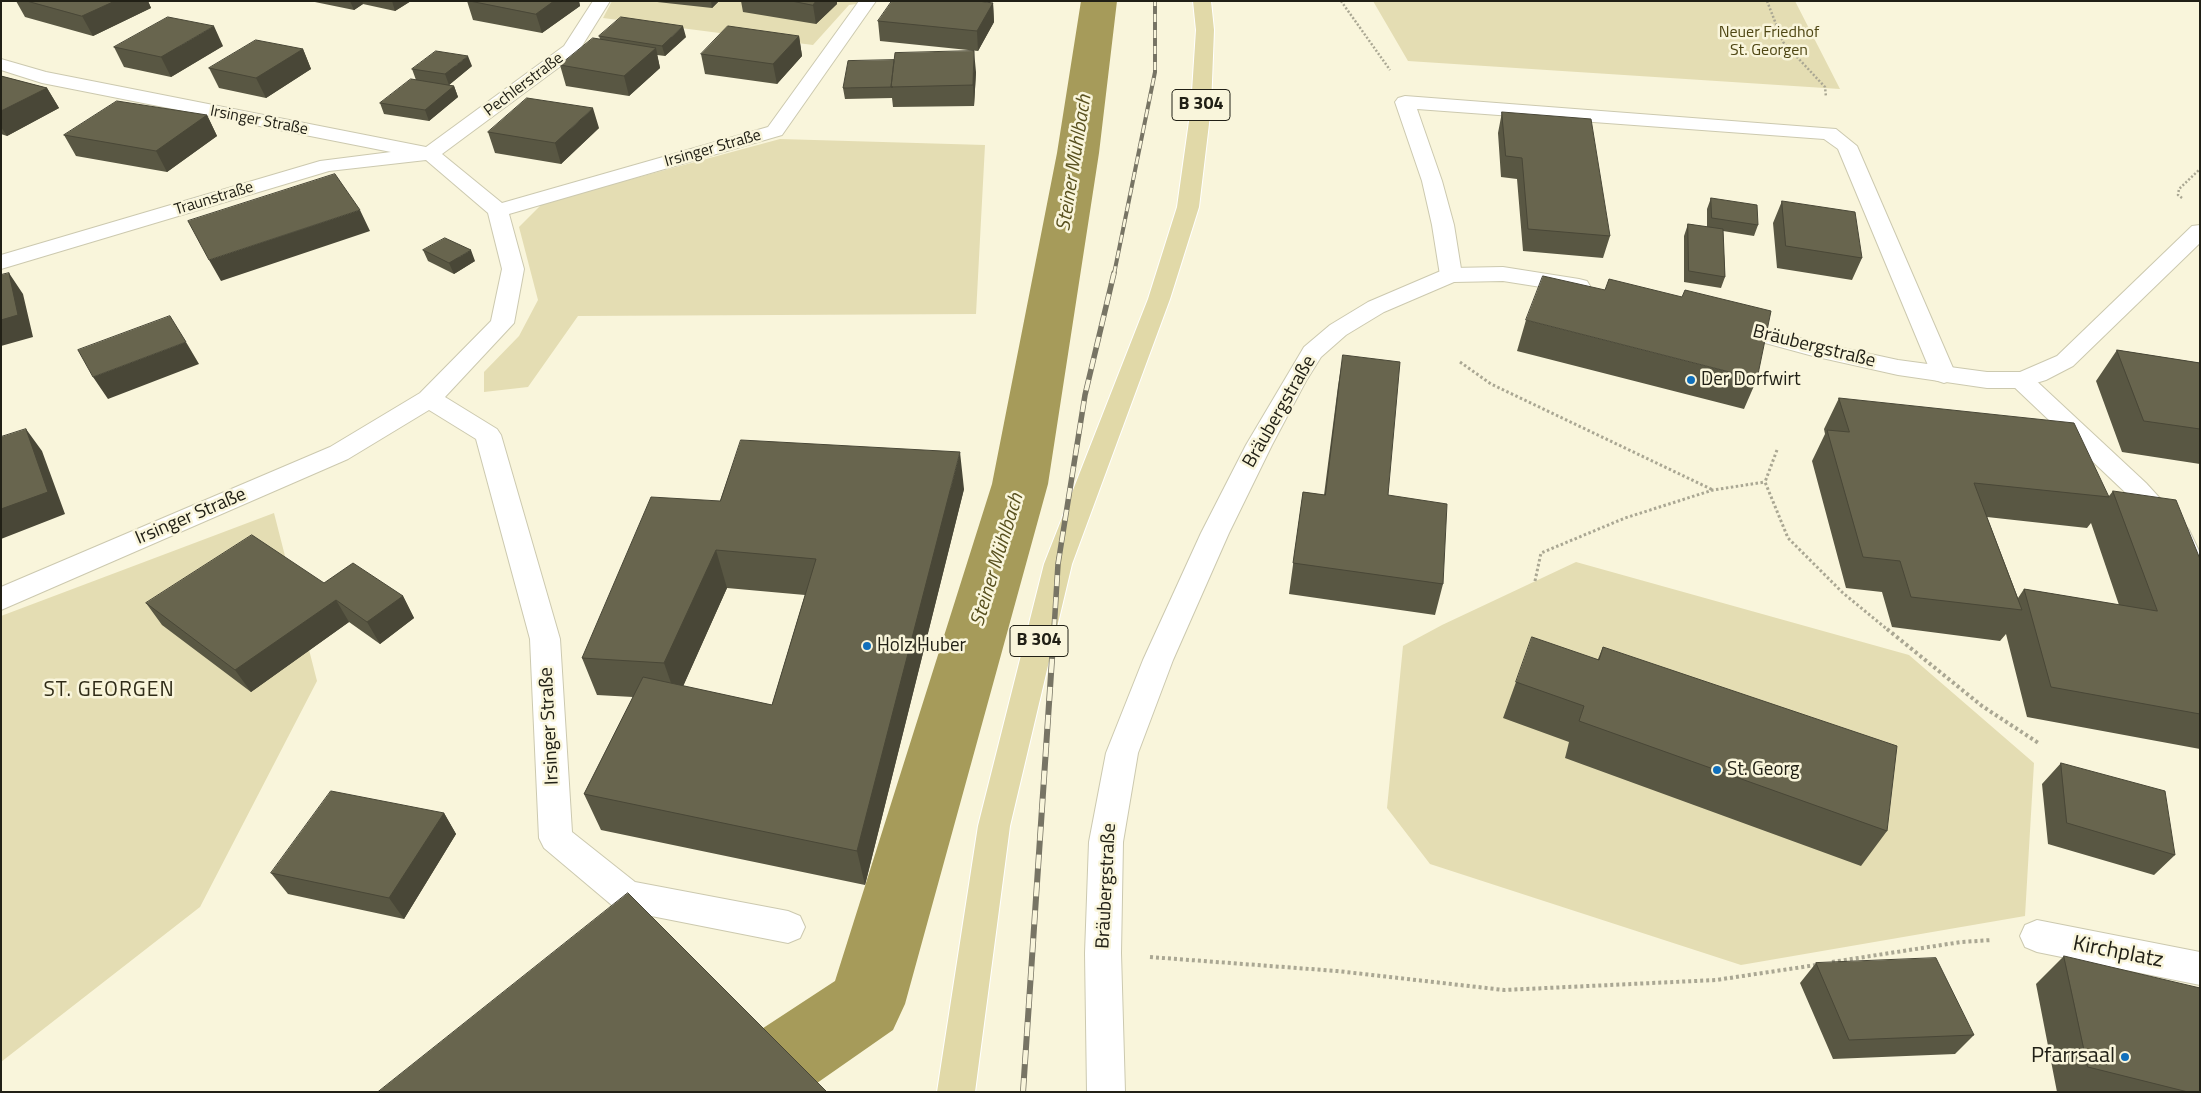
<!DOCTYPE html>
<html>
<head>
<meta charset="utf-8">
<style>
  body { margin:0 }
  #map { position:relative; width:2201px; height:1093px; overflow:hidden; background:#f9f5db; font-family:"Titillium Web",sans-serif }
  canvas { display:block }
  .frame { position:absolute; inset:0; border:2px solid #212016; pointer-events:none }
</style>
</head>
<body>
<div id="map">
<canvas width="2201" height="1093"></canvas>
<div class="frame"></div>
</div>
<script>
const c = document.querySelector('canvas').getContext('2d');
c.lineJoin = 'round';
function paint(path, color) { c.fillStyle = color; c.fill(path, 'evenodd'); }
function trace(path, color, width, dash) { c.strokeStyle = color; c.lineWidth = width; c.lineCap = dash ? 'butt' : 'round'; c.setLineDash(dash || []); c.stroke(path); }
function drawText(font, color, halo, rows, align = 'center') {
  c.font = font + ' "Titillium Web",sans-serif'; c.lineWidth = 5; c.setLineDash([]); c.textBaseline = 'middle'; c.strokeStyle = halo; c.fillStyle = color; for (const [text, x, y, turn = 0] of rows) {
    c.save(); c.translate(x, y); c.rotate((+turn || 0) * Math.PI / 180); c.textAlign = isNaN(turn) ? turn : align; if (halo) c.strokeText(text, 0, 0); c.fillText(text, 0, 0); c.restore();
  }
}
paint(new Path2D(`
  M612,1H879L849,5L813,45L603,18Z
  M1373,1H1795L1840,89L1408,61Z
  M780,139L985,145L976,314L578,316L528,387L484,392V372L519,336L538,300L519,227L543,203Z
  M274,513L317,681L200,907L1,1062V616Z
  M1576,562L1909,655L2034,763L2025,916L1741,965L1430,864L1387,808L1403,646L1442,625Z`), '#e4ddb3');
paint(new Path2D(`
  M1081,1H1117L1099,153L1048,484L905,1004L893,1030L807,1090L754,1092L751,1090L739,1063L751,1036L835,981L992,484L1057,153Z`), '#a69b5a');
const street = new Path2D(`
  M593,1H610L577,54L442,154L502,203L768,127L859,1H876L782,135L509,214L524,269L514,323L445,397L497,429L501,435L560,639L572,832L635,882L788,911L800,916L805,927L800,938L788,943L626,911L614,907L544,848L539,838L530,639L476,439L429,410L348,459L1,610V587L330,447L420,393L491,321L502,269L488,213L426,160L329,171L1,269V255L320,161L391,152L42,83L1,70V59L46,72L426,147L564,46Z
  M1405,96L1836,129L1857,146L1956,375L1953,380L1944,383L1935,380L1932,375L1838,149L1824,139L1417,109L1442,181L1454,225L1462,275L1459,280L1451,282L1443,280L1440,275L1432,225L1422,181L1395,102L1398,98Z
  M2021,372L2030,375L2146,483L2189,530L2200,553V596L2190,593L2167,541L2128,495L2012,385L2009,380L2012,375Z
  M2037,920L2200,952V985L2037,952L2025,947L2020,936L2025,925Z`);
const secondary = new Path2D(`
  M2200,225V243L2073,366L2046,380L2020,388H1987L1898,375L1813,356L1721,331L1717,326L1721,321L1729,319L1815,342L1898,360L1987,372H2020L2057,356L2192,226Z
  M1503,267L1579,279L1587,281L1590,286L1587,291L1579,293L1503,281L1454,282L1384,312L1346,335L1321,357L1306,381L1272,445L1229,533L1173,660L1138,753L1123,842L1121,953L1125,1092H1087L1085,953L1089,842L1106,753L1143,660L1201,533L1246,445L1304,347L1330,325L1368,302L1443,270L1451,268Z`);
const primary = new Path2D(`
  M1193,1H1211L1214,30L1211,107L1199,207L1170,299L1072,564L1010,826L975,1092H937L978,826L1044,564L1148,299L1177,207L1191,107L1196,30Z`);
trace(street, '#ccc9af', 2);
trace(secondary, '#ccc9af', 2);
trace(primary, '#fff', 2);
trace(new Path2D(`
  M1341,1L1390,70
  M1767,1L1783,42L1825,87L1826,97
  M2182,198L2178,195L2179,189L2200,169`), '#aaa793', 2.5, [2, 2]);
trace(new Path2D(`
  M1460,362L1491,384L1713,490
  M1777,450L1765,482L1788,538L1843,593L1888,630
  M1535,581L1541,553L1625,518L1713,490L1765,482`), '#aaa793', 3, [2.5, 2.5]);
trace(new Path2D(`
  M1887,629L1982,706L2040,744
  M1150,957L1337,971L1504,990L1716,980L1816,965
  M1832,962L1961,942L1992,940`), '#aaa793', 4, [3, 3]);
paint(street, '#fff');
paint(secondary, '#fff');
paint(primary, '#e1d9a8');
const railFar2 = new Path2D(`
  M1114,274L1155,72V1`);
const railFar1 = new Path2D(`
  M1054,630L1058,564L1085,395L1114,273`);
const rail = new Path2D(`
  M1023,1092L1054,629`);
trace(railFar2, '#777464', 4);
trace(railFar1, '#777464', 5.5);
trace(rail, '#777464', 6);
trace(railFar2, '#f9f5db', 2.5, [8]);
trace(railFar1, '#f9f5db', 4, [11]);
trace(rail, '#f9f5db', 4.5, [14]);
paint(new Path2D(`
  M16,1H148L151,8L93,36L25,17Z
  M310,1H411L395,11L363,4L354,10Z
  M467,1H579L580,6L542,33L473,20Z
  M648,1H719L712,8Z
  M741,1H837V4L816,24L743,12Z
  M993,3L994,22L978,51L880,41L878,21Z
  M599,36L686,37L665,56L657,55L660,68L629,96L566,86L560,65L600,39Z
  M799,36L802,56L777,84L705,74L701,54Z
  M223,46L171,77L124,67L114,47Z
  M303,49L311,69L266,98L219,88L209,68Z
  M472,66L449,85L454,86L458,97L429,121L384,114L380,103L416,80L412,69Z
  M976,72L974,106L893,107L892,98L845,99L843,88Z
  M1,76L47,88L59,108L7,136L1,134Z
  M1502,112L1610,236L1603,258L1523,251L1517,179L1501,177L1498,133Z
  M207,115L217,136L167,172L76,156L64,135Z
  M599,128L561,164L495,153L488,132Z
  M1711,198L1758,225L1754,236L1723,231L1725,277L1721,288L1684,282V236L1688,224L1707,227V209Z
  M1782,201L1862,258L1852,280L1777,268L1773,223Z
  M423,250L475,261L454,274L428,261Z
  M1526,320L1757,379L1744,409L1517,351Z
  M2117,350L2200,363V464L2122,452L2096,381Z
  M1343,355L1388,495L1443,584L1435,615L1289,594L1303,492L1324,495L1338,386Z
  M1839,398L2109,496L2113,491L2200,559V749L2027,717L2006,634L2000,641L1892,627L1882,592L1846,588L1812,461L1825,434L1824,429ZM1987,517L2087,528L2091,523L2119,605L2024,589L2018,598Z
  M964,489L865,885L601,830L584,794L633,697L597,695L582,658L720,501ZM727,588L805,595L772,705L683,686Z
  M324,583L403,596L414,618L380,644L349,622L251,692L162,625L146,603Z
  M1603,647L1887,831L1861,866L1565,758L1569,742L1503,718L1516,682L1598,659Z
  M2061,763L2175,855L2154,875L2048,844L2042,784Z
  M444,813L456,834L404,919L288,894L271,873Z
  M2064,956L2200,1092H2057L2036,984Z
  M1816,963L1974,1035L1955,1054L1833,1059L1800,983Z`), '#595743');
paint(new Path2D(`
  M115,1H148L151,8L93,36L82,16Z
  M350,1H362L363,4L354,10Z
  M392,1H411L395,11Z
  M554,1H579L580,6L542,33L536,14Z
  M711,1H719L712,8Z
  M816,1H837V4L816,24L813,5Z
  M993,3L994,22L978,51L977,31Z
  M214,26L223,46L171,77L161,57Z
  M683,26L686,37L665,56L662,46Z
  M799,36L802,56L777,84L773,64Z
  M656,48L660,68L629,96L624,76Z
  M303,49L311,69L266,98L256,78Z
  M974,51L976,72L974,106L973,85Z
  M468,56L472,66L449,85L445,74Z
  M454,86L458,97L429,121L425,110Z
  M47,88L59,108L7,136L1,127V111Z
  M593,108L599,128L561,164L555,143Z
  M207,115L217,136L167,172L156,151Z
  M360,210L370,231L221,281L209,260Z
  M471,250L475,261L454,274L449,263Z
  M9,273L23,294L33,337L1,346V320Z
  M186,342L199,364L108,399L93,377Z
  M26,429L42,451L65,514L1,539V509Z
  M960,452L964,489L865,885L857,851Z
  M716,550L727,588L677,700L664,663Z
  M403,596L414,618L380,644L367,622Z
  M336,600L349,622L251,692L235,670Z
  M444,813L456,834L404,919L389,898Z`), '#494737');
const building = new Path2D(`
  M27,1H115L82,16Z
  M470,1H554L536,14Z
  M792,1H816L813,5Z
  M892,1H978L993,3L977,31L878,21Z
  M168,17L214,26L161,57L114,47Z
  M621,17L683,26L662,46L599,36Z
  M728,26L799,36L773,64L701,54Z
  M593,38L656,48L624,76L560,65Z
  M256,40L303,49L256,78L209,68Z
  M436,51L468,56L445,74L412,69Z
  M974,51L973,85L891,87L895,53Z
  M894,60L891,87H893L843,88L848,61Z
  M1,76L47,88L1,111Z
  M411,79L454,86L425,110L380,103Z
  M527,98L593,108L555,143L488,132Z
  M117,101L207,115L156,151L64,135Z
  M1502,112L1591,119L1610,236L1528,229L1522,158L1506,156Z
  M335,174L360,210L209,260L188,221Z
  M1711,198L1757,205L1758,225L1712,218Z
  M1782,201L1855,212L1862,258L1786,246Z
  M1688,224L1723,229L1725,277L1689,271Z
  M445,238L471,250L449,263L423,250Z
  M9,273L18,315L1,320V275Z
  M1543,276L1605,290L1609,279L1682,297L1685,290L1771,311L1757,379L1526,320Z
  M170,316L186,342L93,377L78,350Z
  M2117,350L2200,363V429L2144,421Z
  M1343,355L1400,362L1388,495L1447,504L1443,584L1293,563L1303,492L1325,495Z
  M1839,398L2074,423L2109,497L1974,483L2022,610L1911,597L1900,561L1863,557L1827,430L1849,432Z
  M26,429L48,492L1,509V437Z
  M741,440L960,452L857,851L584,794L643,677L772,705L816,559L716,550L664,663L582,658L651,497L720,501Z
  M2113,491L2176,500L2200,559V714L2051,687L2024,589L2157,611Z
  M252,535L324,583L353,563L403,596L367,622L336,600L235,670L146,603Z
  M1532,637L1599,660L1603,647L1897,746L1887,831L1579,721L1584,706L1516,682Z
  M2061,763L2165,791L2175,855L2067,823Z
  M331,791L444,813L389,898L271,873Z
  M628,893L827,1092H378Z
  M2064,956L2200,988V1092H2188L2088,1067Z
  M1936,958L1974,1035L1849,1040L1816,963Z`);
paint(building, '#68654e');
trace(building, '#494737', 1);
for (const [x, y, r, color] of [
  [1691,380,5,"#106fbb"],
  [867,646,5,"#106fbb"],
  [1717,770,5,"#106fbb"],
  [2125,1057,5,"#106fbb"]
]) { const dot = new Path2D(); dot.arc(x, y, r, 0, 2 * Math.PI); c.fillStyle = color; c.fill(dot); trace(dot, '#f9f5db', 2); }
drawText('16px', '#4f4714', '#f9f5db', [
  ["Neuer Friedhof",1769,33],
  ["St. Georgen",1769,51]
]);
drawText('16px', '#212016', '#f9f5db', [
  ["Pechlerstraße",524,85,-37],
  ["Irsinger Straße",259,121,11],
  ["Irsinger Straße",713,149,-16],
  ["Traunstraße",214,199,-17]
]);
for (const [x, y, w] of [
  [1201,105,58],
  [1039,641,58]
]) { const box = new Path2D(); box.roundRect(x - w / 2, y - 15.5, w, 31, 4); c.fillStyle = '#f9f5db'; c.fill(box); trace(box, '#212016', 1); }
drawText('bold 18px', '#212016', null, [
  ["B 304",1201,105],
  ["B 304",1039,641]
]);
drawText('19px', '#212016', '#f9f5db', [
  ["Bräubergstraße",1814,347,14],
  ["Bräubergstraße",1280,412,-60],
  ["Irsinger Straße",191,517,-23],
  ["Irsinger Straße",550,726,-93],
  ["Bräubergstraße",1107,886,-87]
]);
drawText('19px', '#212016', '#f9f5db', [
  ["Der Dorfwirt",1701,380],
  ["Holz Huber",877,646],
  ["St. Georg",1727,770]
], 'left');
drawText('italic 20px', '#58501e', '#f9f5db', [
  ["Steiner Mühlbach",1075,163,-81],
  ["Steiner Mühlbach",998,560,-73]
]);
c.letterSpacing = '1px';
drawText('21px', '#2e2a16', '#f9f5db', [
  ["ST. GEORGEN",109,691]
]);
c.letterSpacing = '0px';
drawText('22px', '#212016', '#f9f5db', [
  ["Kirchplatz",2118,953,11]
]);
drawText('22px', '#212016', '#f9f5db', [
  ["Pfarrsaal",2115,1057]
], 'right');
</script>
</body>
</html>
